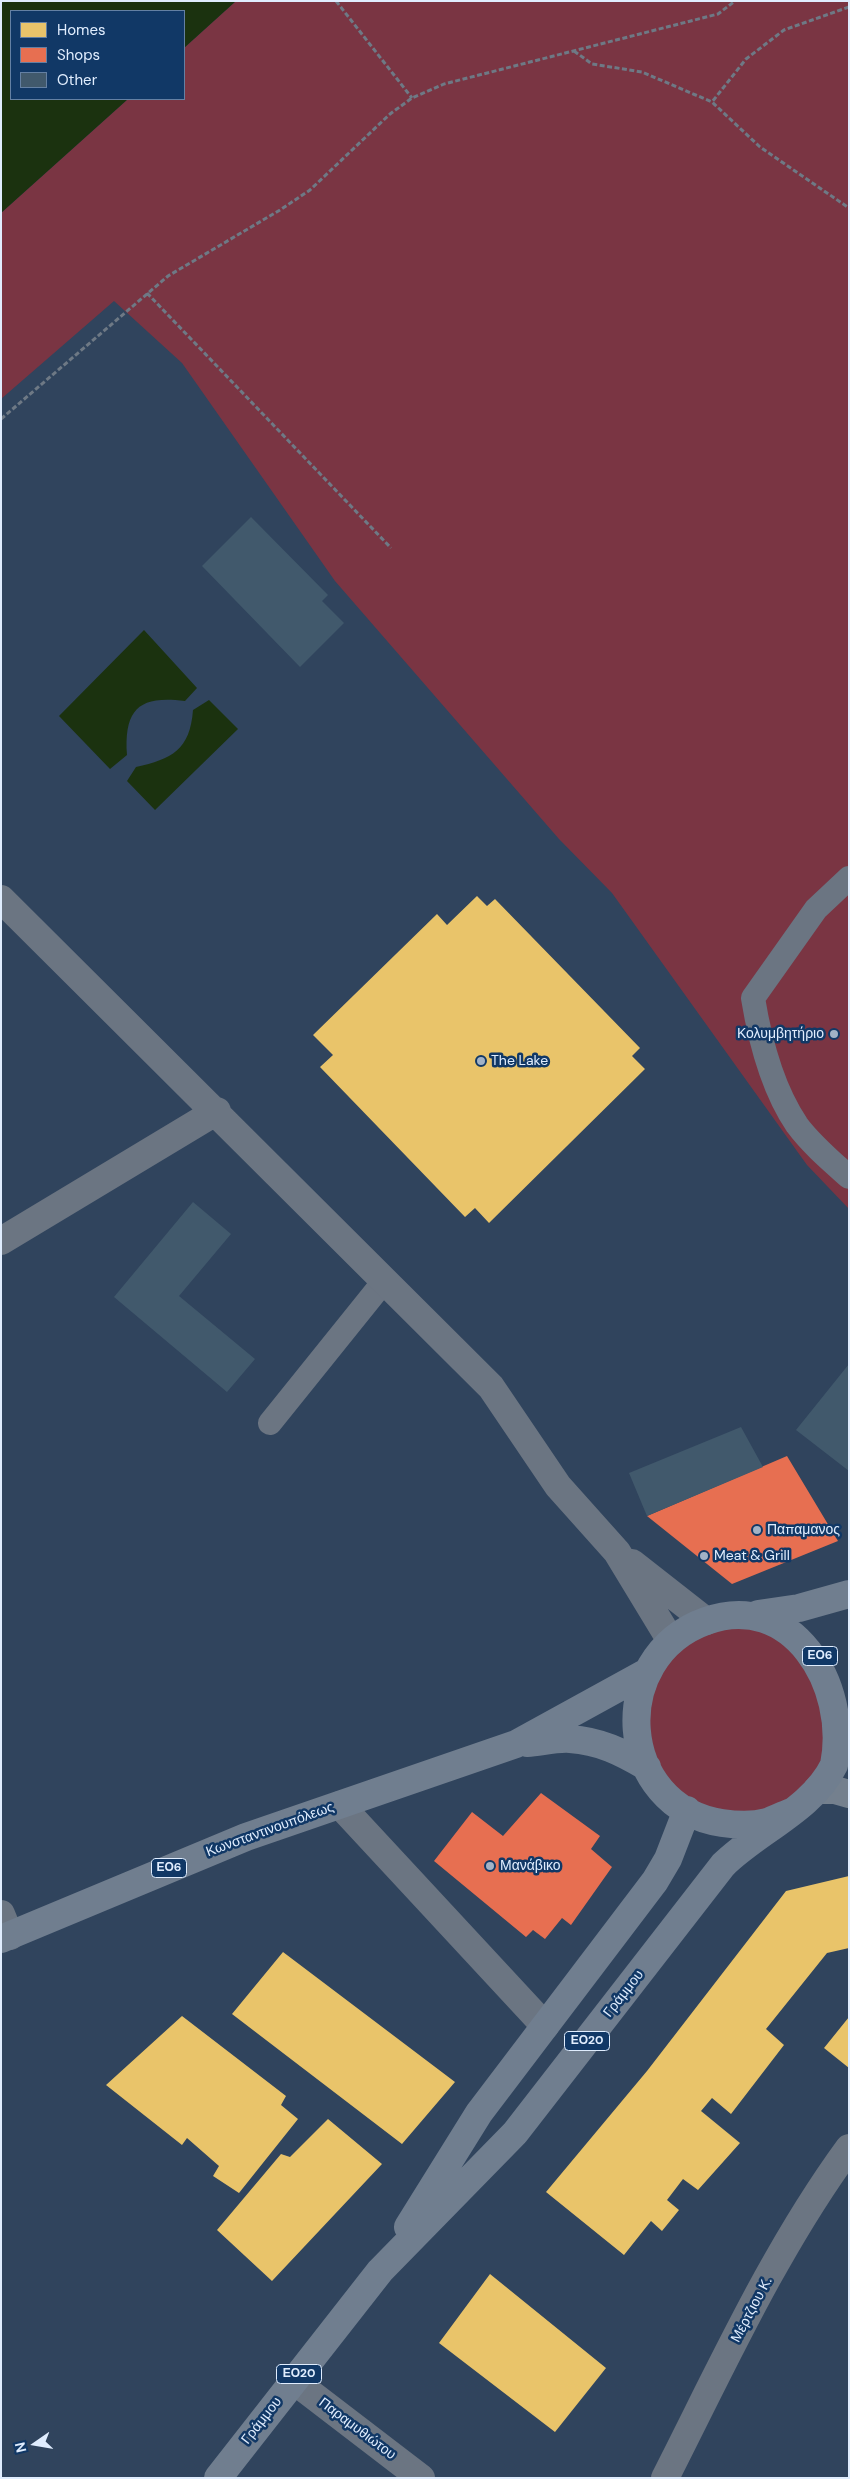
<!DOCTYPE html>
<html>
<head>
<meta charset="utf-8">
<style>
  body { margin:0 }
  #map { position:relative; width:850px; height:2479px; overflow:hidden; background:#30445d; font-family:"DM Sans",sans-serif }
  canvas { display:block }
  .frame { position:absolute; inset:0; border:2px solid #e0edfe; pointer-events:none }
  .legend { position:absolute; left:10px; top:10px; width:175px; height:90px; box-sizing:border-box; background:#113866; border:1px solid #6480a3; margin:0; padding:6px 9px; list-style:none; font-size:15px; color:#e0edfe }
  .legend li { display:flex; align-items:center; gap:10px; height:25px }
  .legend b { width:25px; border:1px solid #6480a3 }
  .north { position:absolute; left:10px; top:2419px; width:50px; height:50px; -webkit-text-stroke:4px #113866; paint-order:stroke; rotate:257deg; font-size:14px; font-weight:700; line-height:20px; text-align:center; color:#e0edfe }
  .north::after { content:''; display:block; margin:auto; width:18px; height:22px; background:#e0edfe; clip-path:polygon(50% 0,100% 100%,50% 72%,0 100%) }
</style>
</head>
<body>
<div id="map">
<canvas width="850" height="2479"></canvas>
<div class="frame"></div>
<ul class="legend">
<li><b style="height:14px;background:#e9c46a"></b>Homes</li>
<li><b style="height:14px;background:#e76f51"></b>Shops</li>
<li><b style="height:14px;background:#41596c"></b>Other</li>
</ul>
<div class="north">N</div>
</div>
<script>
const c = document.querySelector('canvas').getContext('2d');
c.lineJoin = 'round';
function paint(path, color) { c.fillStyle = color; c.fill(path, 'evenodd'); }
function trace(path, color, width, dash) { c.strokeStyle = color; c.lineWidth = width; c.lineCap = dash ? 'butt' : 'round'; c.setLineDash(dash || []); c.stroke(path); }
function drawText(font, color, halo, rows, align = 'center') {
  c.font = font + ' "DM Sans",sans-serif'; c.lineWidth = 5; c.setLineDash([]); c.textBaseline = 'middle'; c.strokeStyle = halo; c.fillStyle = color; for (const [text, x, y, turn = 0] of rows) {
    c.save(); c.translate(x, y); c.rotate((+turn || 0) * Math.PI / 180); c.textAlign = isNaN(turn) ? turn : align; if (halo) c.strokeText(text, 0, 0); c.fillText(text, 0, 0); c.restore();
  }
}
paint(new Path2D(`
  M236,1H849V1209L807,1165L612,893L559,839L335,581L182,363L114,301L1,399V213L128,99H184V48Z
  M715,1620L782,1626L842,1703L811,1793L752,1821L689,1807L647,1756L644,1688L659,1658Z`), '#7a3543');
paint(new Path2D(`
  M1,1H236L184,48V11H11V99H128L1,213Z
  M144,630L197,688L185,701C139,695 124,709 127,755L110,769L59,716Z
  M209,700L238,729L155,810L127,781L136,767C172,759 190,750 193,710Z`), '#1b320f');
paint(new Path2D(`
  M477,896L487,906L495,899L640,1048L632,1056L645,1069L489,1223L475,1208L465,1217L320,1067L333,1055L313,1035L437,914L447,925Z
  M849,1876V1948L827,1953L766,2029L784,2045L731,2114L712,2098L701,2111L740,2143L698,2190L683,2179L667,2200L679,2210L662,2231L651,2221L624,2255L546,2192L647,2071L786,1891Z
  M283,1952L455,2082L402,2144L232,2014Z
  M182,2016L286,2096L281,2105L298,2119L239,2193L213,2176L219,2166L187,2138L182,2145L106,2085Z
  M849,2017V2068L824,2048Z
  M328,2119L382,2164L272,2281L217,2230L281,2154L290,2157Z
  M490,2274L606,2368L555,2432L439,2343Z`), '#e9c46a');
paint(new Path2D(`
  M787,1456L838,1541L732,1584L647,1516Z
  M541,1793L600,1836L591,1849L612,1867L571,1925L562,1918L545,1939L533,1930L526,1937L434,1861L472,1812L503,1836Z`), '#e76f51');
paint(new Path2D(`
  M251,517L328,595L322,601L344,623L300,667L202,566Z
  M193,1202L231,1234L179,1296L255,1359L227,1392L114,1297Z
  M849,1364V1471L796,1430Z
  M741,1427L763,1467L647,1516L629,1473Z`), '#41596c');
trace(new Path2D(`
  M336,1L412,98
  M849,7L784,30L746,59L712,102L760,147L849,208
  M574,51L592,64L642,72L712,102
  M147,293L391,548
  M1,419L168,276L280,210L310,190L390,114L412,98L444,84L718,14L735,1`), '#6e7985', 3, [5, 2.5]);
trace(new Path2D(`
  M849,878L816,909L753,998C760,1041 772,1088 797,1125C811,1144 831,1161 849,1177
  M270,1423L385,1280`), '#6b7582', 24);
trace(new Path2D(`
  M1,899L491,1387L558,1486L617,1552L671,1641
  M1,1241L217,1111
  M632,1563L706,1621
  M340,1805L545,2026
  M1,1914L10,1936
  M293,2380L421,2478
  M665,2478C722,2366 775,2249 849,2148`), '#6b7582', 28);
trace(new Path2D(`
  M817,1790H835L849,1794`), '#74808e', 28);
trace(new Path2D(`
  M758,1614L799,1608L849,1594
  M527,1743C541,1742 556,1738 570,1739C600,1741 622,1752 647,1767
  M1,1939L246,1837L516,1744L647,1672
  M408,2227L479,2113L655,1881L668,1859L687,1810
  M218,2478L380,2271L515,2133L723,1865C757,1831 813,1809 834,1765C850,1684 791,1590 706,1621C606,1657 616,1807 722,1823C736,1825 752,1826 767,1822C775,1819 783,1815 791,1812`), '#707e8f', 28);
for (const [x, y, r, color] of [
  [834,1034,5,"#a2b2c6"],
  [481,1061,5,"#a2b2c6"],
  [757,1530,5,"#a2b2c6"],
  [704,1556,5,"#a2b2c6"],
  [490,1866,5,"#a2b2c6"]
]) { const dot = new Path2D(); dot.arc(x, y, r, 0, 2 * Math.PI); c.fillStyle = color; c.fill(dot); trace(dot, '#113866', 2); }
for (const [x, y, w] of [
  [820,1656,35],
  [169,1868,35],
  [587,2041,45],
  [299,2374,45]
]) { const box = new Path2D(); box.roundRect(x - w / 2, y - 9.5, w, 19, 4); c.fillStyle = '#113866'; c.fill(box); trace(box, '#e0edfe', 1); }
drawText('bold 12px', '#e0edfe', null, [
  ["ΕΟ6",820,1656],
  ["ΕΟ6",169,1868],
  ["ΕΟ20",587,2041],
  ["ΕΟ20",299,2374]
]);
drawText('14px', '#e0edfe', '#113866', [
  ["Κολυμβητήριο",824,1034,"right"],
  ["The Lake",491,1061],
  ["Παπαμανος",767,1530],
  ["Meat & Grill",714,1556],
  ["Μανάβικο",500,1866]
], 'left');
drawText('14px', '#e0edfe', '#113866', [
  ["Κωνσταντινουπόλεως",270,1830,-20],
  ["Γράμμου",624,1994,-52],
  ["Μέρτζιου Κ.",752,2310,-62],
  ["Γράμμου",262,2421,-52],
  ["Παραμυθιώτου",357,2429,37]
]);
</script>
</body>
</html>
